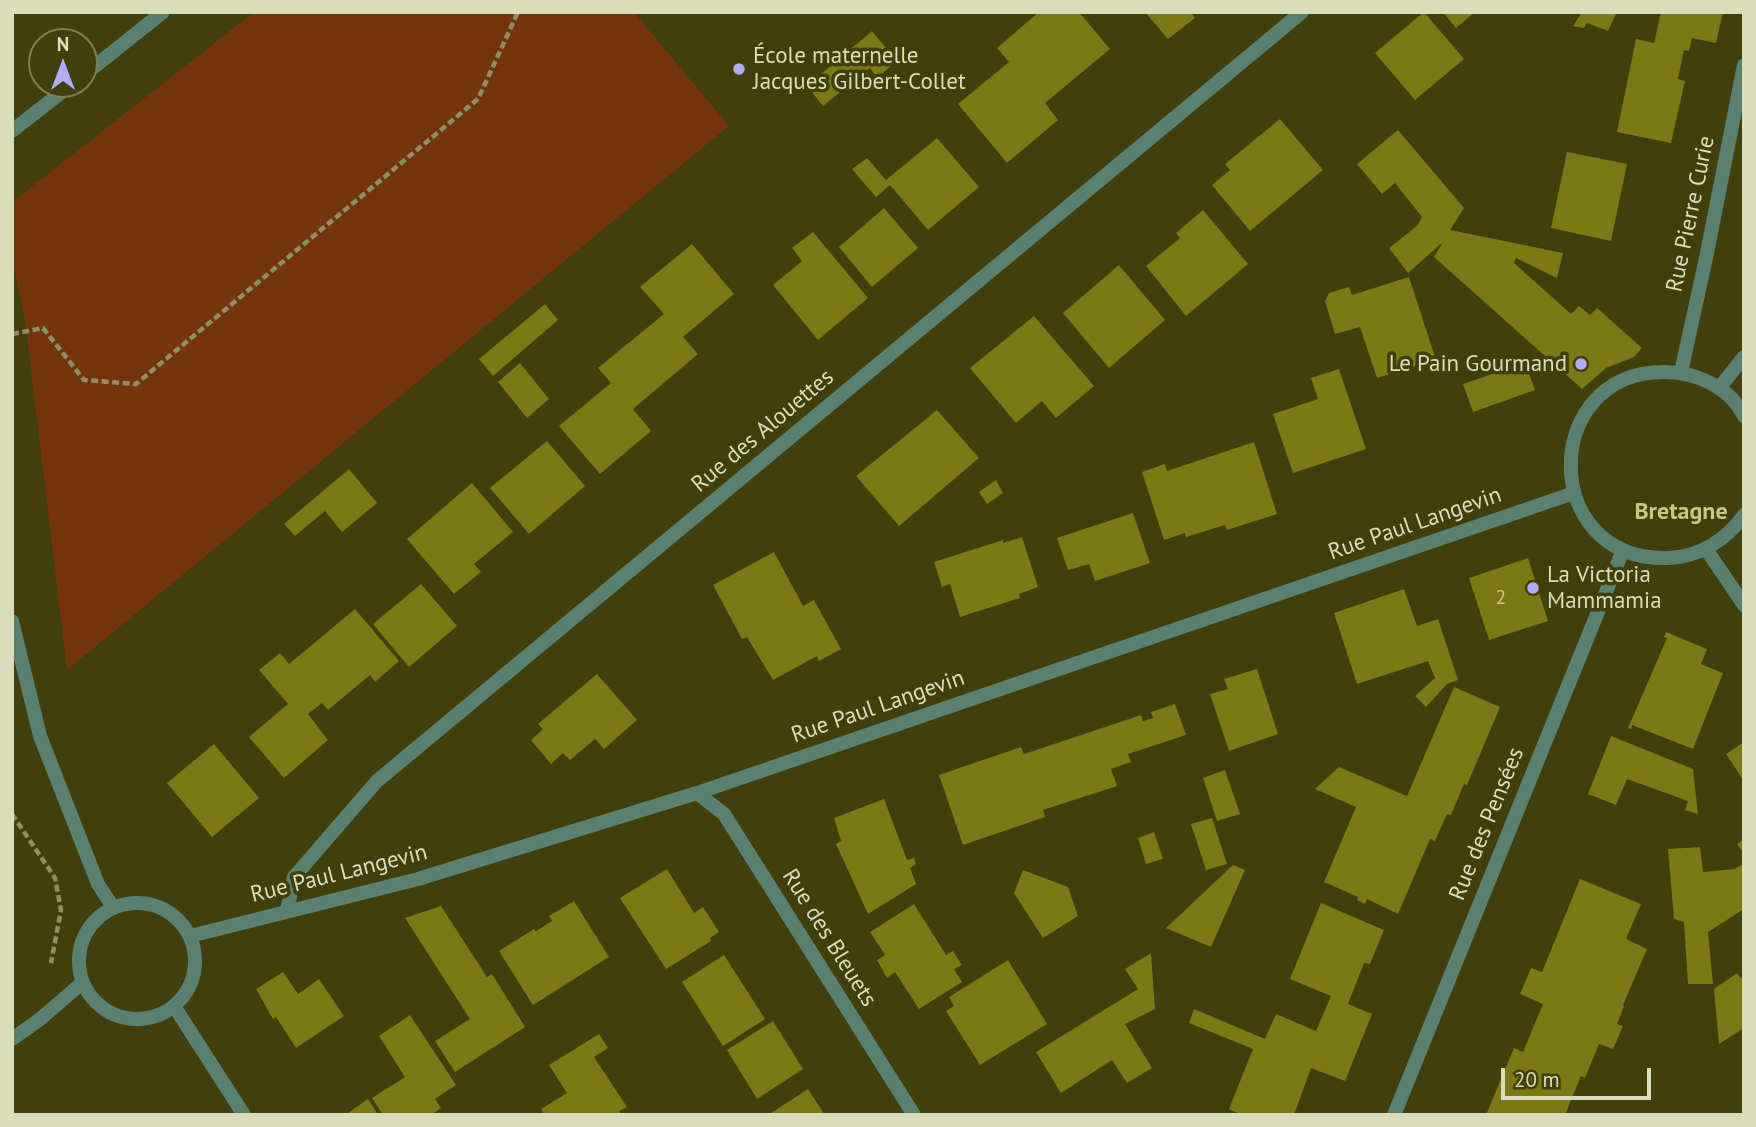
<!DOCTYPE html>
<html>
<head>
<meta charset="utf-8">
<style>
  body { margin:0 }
  #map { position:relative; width:1756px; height:1127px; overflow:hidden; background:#413f0b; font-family:"PT Sans",sans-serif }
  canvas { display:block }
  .frame { position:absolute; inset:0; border:14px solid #dbdcbb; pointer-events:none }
  .north { position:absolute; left:28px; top:28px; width:70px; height:70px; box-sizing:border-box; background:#413f0b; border:2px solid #7f7e51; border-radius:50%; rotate:0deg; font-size:19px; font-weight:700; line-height:28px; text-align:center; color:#dbdcbb }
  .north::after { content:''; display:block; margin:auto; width:24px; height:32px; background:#b3adf9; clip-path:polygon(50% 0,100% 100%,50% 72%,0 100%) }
  .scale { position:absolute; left:1501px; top:1068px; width:150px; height:32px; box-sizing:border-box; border:4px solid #dbdcbb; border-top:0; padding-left:9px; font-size:21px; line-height:24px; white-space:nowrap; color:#dbdcbb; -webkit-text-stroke:5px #413f0b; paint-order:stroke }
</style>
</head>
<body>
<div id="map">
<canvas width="1756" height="1127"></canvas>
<div class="frame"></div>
<div class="north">N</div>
<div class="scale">20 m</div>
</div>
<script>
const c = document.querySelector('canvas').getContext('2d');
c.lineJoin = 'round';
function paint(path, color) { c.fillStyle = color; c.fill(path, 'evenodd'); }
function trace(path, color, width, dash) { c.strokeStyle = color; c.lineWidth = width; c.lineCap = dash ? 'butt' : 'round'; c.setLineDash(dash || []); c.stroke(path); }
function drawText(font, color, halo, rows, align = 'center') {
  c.font = font + ' "PT Sans",sans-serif'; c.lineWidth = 7; c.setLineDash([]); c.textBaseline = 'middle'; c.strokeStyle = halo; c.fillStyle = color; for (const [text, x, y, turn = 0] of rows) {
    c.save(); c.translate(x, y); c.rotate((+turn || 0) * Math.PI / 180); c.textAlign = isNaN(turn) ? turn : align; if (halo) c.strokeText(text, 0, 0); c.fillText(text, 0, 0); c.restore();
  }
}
paint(new Path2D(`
  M254,12H634L729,126L67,670L25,320L12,259V202Z`), '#74340c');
paint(new Path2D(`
  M1039,12H1079L1110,49L1045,103L1058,120L1007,163L958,104L1009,62L997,48Z
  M1145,12H1191L1195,18L1168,39Z
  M1424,12L1464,59L1415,100L1375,53Z
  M1443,12H1475L1456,28Z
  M1582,12H1617L1608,31L1587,23L1584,28L1573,26Z
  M1661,12H1723L1716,43L1692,38L1689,51L1684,50L1678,79L1685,81L1671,143L1617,132L1636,39L1654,43Z
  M872,31L897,61L877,78L870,68L823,106L807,86Z
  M1280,119L1323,170L1250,231L1212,185L1230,170L1225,164Z
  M1398,130L1464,208L1450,230L1563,253L1557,278L1516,258L1514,263L1571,314L1579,306L1590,315L1597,308L1642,348L1634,357L1606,368L1582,389L1434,257L1443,242L1408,273L1389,248L1417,226L1422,217L1395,183L1382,194L1357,164Z
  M937,138L979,187L928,230L890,185L876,197L852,169L867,158L886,180Z
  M1567,152L1627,164L1611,241L1551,228Z
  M884,208L918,248L872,287L839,247Z
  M1203,210L1248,264L1186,316L1146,266L1180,238L1176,233Z
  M813,232L868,298L818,340L773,285L802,261L792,248Z
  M692,244L734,294L683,337L698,354L633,409L651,431L600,474L559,426L611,383L598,368L664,314L640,287Z
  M1119,265L1165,320L1109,368L1063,313Z
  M1409,277L1436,360L1377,378L1360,327L1335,334L1325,301L1329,293L1349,287L1352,295Z
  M545,304L558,320L493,376L479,359Z
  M1034,316L1094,386L1056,418L1042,401L1016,423L970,368Z
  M1510,359L1513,367L1525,363L1535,390L1473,412L1463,384L1498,372L1495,365Z
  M520,363L549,399L527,418L498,382Z
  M1339,369L1366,449L1293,473L1273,414L1318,399L1311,378Z
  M937,410L979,458L899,526L856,476Z
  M547,441L585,486L529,534L490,488Z
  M1254,442L1277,514L1227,530L1225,525L1186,537L1185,533L1164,540L1142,472L1165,464L1167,471Z
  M349,469L377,503L342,532L325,511L295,536L284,524Z
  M996,480L1003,493L987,504L979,492Z
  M472,483L513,532L474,564L481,572L454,594L407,539Z
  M1133,513L1150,563L1095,581L1089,564L1068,570L1057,538Z
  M1022,537L1038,587L1019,594L1020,598L960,617L950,584L942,587L934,562L1003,540V543Z
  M774,552L803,606L814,600L841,649L819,661L817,656L773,680L747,637L742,639L713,585Z
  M1528,558L1548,621L1489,640L1469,578Z
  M421,584L457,626L409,667L373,624Z
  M1404,589L1417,626L1438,619L1458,680L1447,684L1426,707L1415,696L1435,678L1428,661L1357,684L1334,613Z
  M355,609L399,661L375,682L370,675L328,710L322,703L308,714L328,740L284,778L249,737L288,704L259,670L280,653L289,664Z
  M1666,632L1707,649L1701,664L1723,673L1693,749L1632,725L1631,729L1628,728L1667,638L1664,637Z
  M1257,669L1278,734L1229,751L1210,694L1228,689L1224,679Z
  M597,674L637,720L604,749L595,739L570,760L563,753L551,764L531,740L543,729L538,724Z
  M1454,687L1500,707L1467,785L1464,784L1451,815L1447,814L1435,841L1430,839L1398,914L1367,899L1365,904L1357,900L1358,897L1324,882L1356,807L1315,789L1339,767L1407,796Z
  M1175,704L1186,735L1128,754L1131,762L1111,769L1117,786L1043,810L1045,817L963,845L939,775L1021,747L1024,754L1141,715L1143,721L1153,718L1151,712Z
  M1611,736L1693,769L1698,814L1685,810L1688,801L1627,779L1616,805L1588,794Z
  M1744,742V781L1726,754Z
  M214,744L259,798L212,837L167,783Z
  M1225,770L1240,814L1217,821L1203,778Z
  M884,799L907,860L914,858L916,864L910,868L916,884L868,914L836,844L841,841L834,818Z
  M1212,818L1227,864L1206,870L1191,824Z
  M1154,832L1163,859L1146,864L1138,838Z
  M1744,839V854L1737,844Z
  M1700,847L1703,872L1735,869L1744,863V909L1708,932L1713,984H1688L1684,922L1674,919L1668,849Z
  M1233,865L1245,870L1211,947L1166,928Z
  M667,869L694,913L703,907L719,932L710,938L711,941L666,969L620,898Z
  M1023,870L1068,887L1078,916L1043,938L1014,893Z
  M1580,879L1641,904L1626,939L1647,949L1623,1005L1624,1006L1617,1024L1623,1026L1613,1049L1599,1044L1585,1078L1581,1076L1565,1115H1486L1514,1048L1523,1052L1543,1004L1520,994L1531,968L1542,972Z
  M574,901L609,957L533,1005L499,951L534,929L536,931L552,921L549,916Z
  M1321,903L1384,930L1370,964L1364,963L1348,1004L1372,1014L1345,1081L1311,1068L1294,1115H1242L1229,1109L1253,1049L1189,1023L1194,1009L1265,1039L1276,1014L1316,1031L1331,996L1290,979Z
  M914,904L946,955L953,951L962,965L954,969L962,982L919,1009L895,972L887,978L877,960L885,955L870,932Z
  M441,906L487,977L492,974L525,1027L455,1072L435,1041L470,1019L405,918Z
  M1151,953L1155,1009L1125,1024L1152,1068L1127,1083L1112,1060L1061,1093L1036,1052L1138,989L1125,969Z
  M724,955L765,1019L723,1046L682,982Z
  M1008,960L1047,1024L980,1065L946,1011L954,1006L949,997Z
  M283,972L298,994L319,979L344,1016L296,1048L276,1017L273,1019L256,989Z
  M1737,973L1744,982V1028L1719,1044L1714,989Z
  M410,1015L456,1085L435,1099L441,1108L431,1115H383L372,1098L405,1077L379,1036Z
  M773,1021L803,1069L757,1099L727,1050Z
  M599,1034L608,1048L594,1057L627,1107L619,1111L622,1115H545L541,1109L567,1093L549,1065Z
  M808,1089L825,1115H768Z
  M368,1099L378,1115H345Z`), '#7b7815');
trace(new Path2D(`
  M12,334L43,328L84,380L136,384L478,99L518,12
  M12,814L55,878L61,910L51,963`), '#8f8e64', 4.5, [7, 3.5]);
trace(new Path2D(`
  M84,75L163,12
  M12,131L72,84`), '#598171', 14);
trace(new Path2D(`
  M1681,372L1706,258L1744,65
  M1719,388L1744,357
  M1744,416C1729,386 1695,372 1664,372C1539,372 1539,562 1668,558C1700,557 1726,540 1744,515
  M1706,549L1744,605
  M12,621L40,736L98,884L113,907
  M697,793L724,814L914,1115
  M79 961a58 58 0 1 1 116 0a58 58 0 1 1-116 0Z
  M287,911L294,877L377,781L1302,12
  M190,936L418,879L697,793L1574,493
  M174,1006L244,1115
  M12,1039L39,1020L82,983
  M1394,1115L1623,550`), '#598171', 14);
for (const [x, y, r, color] of [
  [739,69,7,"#b3adf9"],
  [1581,364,7,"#b3adf9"],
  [1533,588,7,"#b3adf9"]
]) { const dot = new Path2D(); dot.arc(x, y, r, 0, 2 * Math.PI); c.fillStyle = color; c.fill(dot); trace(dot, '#413f0b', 2.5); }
drawText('19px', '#c3c392', null, [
  ["2",1501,599]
]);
drawText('23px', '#dbdcbb', '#413f0b', [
  ["École maternelle",753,56],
  ["Jacques Gilbert-Collet",753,82],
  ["Le Pain Gourmand",1567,364,"right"],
  ["La Victoria",1547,575],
  ["Mammamia",1547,601]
], 'left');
drawText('23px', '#dbdcbb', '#413f0b', [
  ["Rue Pierre Curie",1691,214,-78],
  ["Rue des Alouettes",763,431,-40],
  ["Rue Paul Langevin",1415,524,-19],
  ["Rue Paul Langevin",878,707,-19],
  ["Rue des Pensées",1487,824,-68],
  ["Rue Paul Langevin",339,874,-14],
  ["Rue des Bleuets",829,938,58]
]);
drawText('bold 24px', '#c7c683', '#413f0b', [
  ["Bretagne",1681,512]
]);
</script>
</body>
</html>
